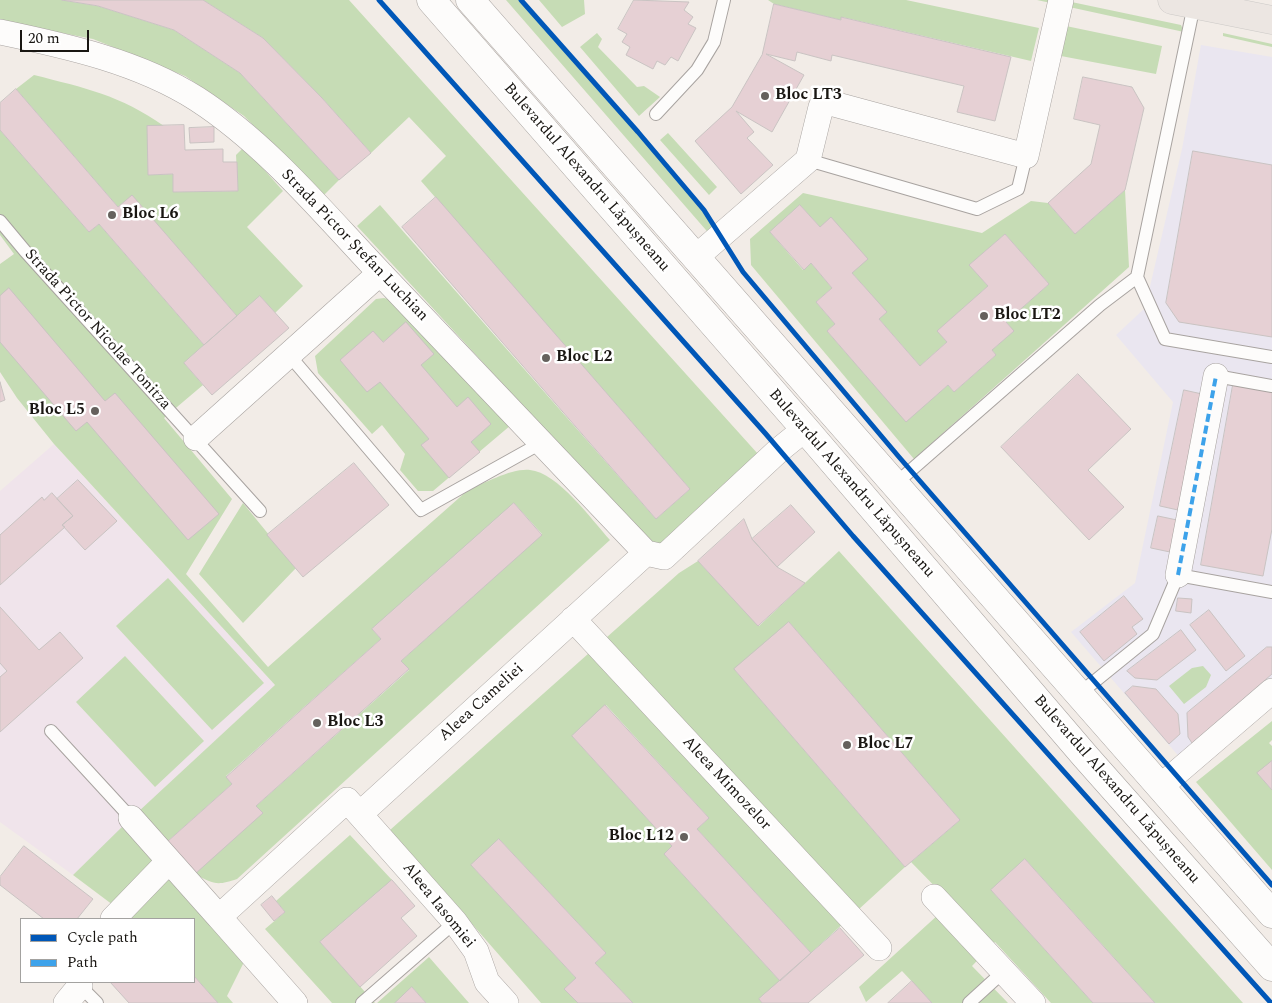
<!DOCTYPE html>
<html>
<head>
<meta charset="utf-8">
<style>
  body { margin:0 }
  #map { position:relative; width:1272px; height:1003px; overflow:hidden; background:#f2ece7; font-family:Spectral,serif }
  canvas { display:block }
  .legend { position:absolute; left:20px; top:918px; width:175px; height:65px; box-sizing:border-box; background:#fff; border:1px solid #a3a2a0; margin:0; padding:6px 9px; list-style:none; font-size:15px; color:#191612 }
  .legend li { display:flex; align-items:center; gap:10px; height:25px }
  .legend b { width:25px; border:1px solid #a3a2a0 }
  .scale { position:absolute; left:20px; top:30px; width:69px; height:22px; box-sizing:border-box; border:2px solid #191612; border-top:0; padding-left:6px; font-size:15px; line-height:18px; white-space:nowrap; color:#191612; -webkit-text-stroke:4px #fff; paint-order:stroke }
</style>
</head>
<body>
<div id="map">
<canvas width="1272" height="1003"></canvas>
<ul class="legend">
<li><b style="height:6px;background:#0057b8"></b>Cycle path</li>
<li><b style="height:6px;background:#3da2ea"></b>Path</li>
</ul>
<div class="scale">20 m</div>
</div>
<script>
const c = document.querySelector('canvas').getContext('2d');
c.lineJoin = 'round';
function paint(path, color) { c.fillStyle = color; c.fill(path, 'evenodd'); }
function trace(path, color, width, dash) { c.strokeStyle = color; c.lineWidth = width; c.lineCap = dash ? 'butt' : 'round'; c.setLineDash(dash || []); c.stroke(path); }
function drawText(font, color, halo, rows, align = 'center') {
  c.font = font + ' Spectral,serif'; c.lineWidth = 5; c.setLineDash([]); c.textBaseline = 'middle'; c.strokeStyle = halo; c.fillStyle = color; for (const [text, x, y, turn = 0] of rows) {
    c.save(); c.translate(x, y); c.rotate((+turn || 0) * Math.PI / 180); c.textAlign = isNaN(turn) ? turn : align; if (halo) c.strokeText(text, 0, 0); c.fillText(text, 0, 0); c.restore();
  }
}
paint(new Path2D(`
  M1201,45L1272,57V683L1182,760L1071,632L1135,583L1173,402L1116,335L1145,308L1182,149Z`), '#eae6f0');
paint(new Path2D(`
  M54,444L275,685L73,875L0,822V491Z`), '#f0e4eb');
paint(new Path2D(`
  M0,0H62L98,6L174,30L240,73L339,180L323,196L244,116L185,76L93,39L0,21Z
  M203,0H349L758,454L655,549L357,226L380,205L656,519L690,489L421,181L446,156L409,117L371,153L322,98L263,38Z
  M506,0H521L638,132L704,210L719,234L712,237Z
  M539,0H584L585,14L562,27Z
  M768,0H906L1039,28L1031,61L842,17L841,20L774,4Z
  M1037,0H1062L1181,25L1184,32Z
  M1066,26L1162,46L1156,74L1061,56Z
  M597,33L602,39L598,47L637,87L644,86L660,97L639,116L580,47Z
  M1223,33L1272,44V47L1223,36Z
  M34,75C85,88 120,95 164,126L148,175L173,174L174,192L238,191L236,155L244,147L283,191L247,227L303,286L275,313L260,296L237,316L132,196L118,207L16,89Z
  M0,130L89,232L99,224L204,345L184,363L203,385L164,418L232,499L186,574L268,667L468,490C485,483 512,468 530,470C557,472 592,520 610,540L237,879C217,886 213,884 195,874L256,806L409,670L401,661L542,534L514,503L372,629L381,639L226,776L232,784L167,842L138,812L275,685L54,444L17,398L0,372V264L14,254L0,235Z
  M668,133L717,187L709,195L660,140Z
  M1125,190L1129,267L914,459L751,265L750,239L803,193L982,233L1031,201L1048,203L1075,234ZM800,205L820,227L852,273L886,312L879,319L920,366L947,342L938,331L988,286L970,265L1005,234L1049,284L1006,322L1013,331L992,350L996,355L954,392L948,385L906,421L827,331L835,324L816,302L832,288L811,263L803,270L770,232Z
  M384,298L395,301L511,425L433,491H418L400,470L405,454L382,425L372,434L318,373L315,356L376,299Z
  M243,503L296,568L243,623L199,574Z
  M839,551L1243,1003H1155L1025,859L991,890L1093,1003H1051L995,942L972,966L1008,1003H932L902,971L866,1002L859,987L951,903L911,862L960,820L789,622L735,670L905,867L811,953L697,829L709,818L606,705L572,736L672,846L664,854L780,981L759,999L762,1003H633L595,963L606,953L499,839L471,865L576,978L565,989L578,1003H541L390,830L679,573L698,561L759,626Z
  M168,578L264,683L212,730L116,626Z
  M125,656L204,741L155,787L76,702Z
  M1203,666L1211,675L1206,687L1184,704L1169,686L1192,668Z
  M1272,721V740L1269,743L1272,746V761L1258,773L1272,790V870L1196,782Z
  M123,826L244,962L227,996L233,1003H218L194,976V919H127L129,917L73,875Z
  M350,835L392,880L320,942L375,1003H332L265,929L285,912L276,901Z
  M429,957L469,1003H426L412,987L395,1003H377Z`), '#c6dcb5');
const building = new Path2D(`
  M62,0H203L263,38L322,98L371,153L339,180L240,73L174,30L98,6Z
  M634,0L689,2L684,10L693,17L688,24L696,28L678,61L671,57L665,65L657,61L653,69L626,55L630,47L622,42L627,34L618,29Z
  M774,4L841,20V17L1011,57L995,121L957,112L964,86L832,55L831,61L797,52L795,61L766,54L804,75L772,132L736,111L754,132L747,138L773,165L741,194L695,141L732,107L762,55Z
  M1083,77L1132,87L1144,108L1125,190L1075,234L1048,203L1091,164L1100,125L1074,119Z
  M16,89L118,207L132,195L237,316L204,345L99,224L89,232L0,130V103Z
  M184,125L185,150L223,149V162H237L238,191L173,192V174L148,175L147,126Z
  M214,127V142L190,143L189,128Z
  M1193,151L1272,165V337L1179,322L1166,303Z
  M436,197L690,489L656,519L402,227Z
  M800,205L820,227L831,217L868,259L852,273L887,312L879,319L920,366L947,342L937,331L988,286L969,265L1005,234L1049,284L1006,322L1014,331L992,350L996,355L954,392L948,385L906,422L827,331L835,324L816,302L832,288L811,263L804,270L770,232Z
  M9,288L105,401L115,393L219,514L188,540L87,422L76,431L0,342V296Z
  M260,296L289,328L212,395L184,363Z
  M406,322L434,354L421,365L457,407L468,397L491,424L471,442L480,452L449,478L421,445L429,439L380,382L367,392L340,360L373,331L383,342Z
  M1078,374L1131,429L1088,470L1124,507L1089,540L1001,447Z
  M0,382L5,400L0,402Z
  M1233,385L1272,392V529L1263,576L1201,565Z
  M1184,390L1202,394L1178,510L1160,506Z
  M354,463L389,505L303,577L267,535Z
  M78,480L117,521L85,550L62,525L73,516L57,499Z
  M52,493L73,516L62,525L65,527L0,585V535L42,497L44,500Z
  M514,503L542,535L401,661L409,669L256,806L263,813L195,874L167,842L232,784L226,777L381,639L372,629Z
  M791,505L815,532L777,567L752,539Z
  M1158,516L1177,520L1170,552L1151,548Z
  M744,519L752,539L777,567L805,583L758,626L698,561Z
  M1124,596L1143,619L1132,627L1137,634L1104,661L1080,632Z
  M1178,598L1192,599L1191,613L1176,611Z
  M0,607L39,650L60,632L83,658L0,732V677L7,671L0,663Z
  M1209,610L1245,656L1226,671L1190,625Z
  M789,622L960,820L905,867L734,669Z
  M1181,630L1196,650L1157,680L1135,678L1127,671Z
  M1267,647H1272V674L1192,743L1188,737L1187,713Z
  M1133,686L1156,689L1178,714L1180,734L1169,744L1125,693Z
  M605,705L709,818L697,829L811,953L780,981L664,854L672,846L572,736Z
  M1272,761V790L1257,773Z
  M499,839L606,953L595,963L633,1003H578L564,989L576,978L471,865Z
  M24,846L93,899L77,919H44L0,885V877Z
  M1025,859L1096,938L1155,1003H1093L991,890Z
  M392,880L415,906L401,918L417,936L360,987L320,942Z
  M272,896L285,912L274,921L261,905Z
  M840,928L864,955L808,1003H762L759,999Z
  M194,976L218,1003H129L110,982H194Z
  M912,981L932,1003H888Z
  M412,987L426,1003H395Z`);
paint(building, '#e6d0d4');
trace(building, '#c9c3c2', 1);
const lane = new Path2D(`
  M1194,5L1137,277L1165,339L1272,357
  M656,114L697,70L714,42L724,0
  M808,160L977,209L1018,189L1026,156
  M0,221L25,251L260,511
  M289,355L421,510L541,443
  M1216,376L1272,386
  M894,485L1100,305L1137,277
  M1079,694L1153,634L1178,575L1272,592
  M51,731L131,818
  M80,986L97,1003
  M362,1003L455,922
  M969,1003L1003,972`);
const street = new Path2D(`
  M0,32C67,46 139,62 197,99C268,145 324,214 382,275C470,368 558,461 646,553
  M695,258L808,160L821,107L830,103L1026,156L1061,0
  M196,438L380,273
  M1178,575L1216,376
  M573,619L879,948
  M1160,787L1272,691
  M360,814L646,553L664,557L779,450L805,429
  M131,818L219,917L347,800L455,922L476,951L487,982L506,1003
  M934,897L1033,1003
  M219,917L295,1003
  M113,919L169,861
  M66,1003L80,986L79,982`);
const secondary = new Path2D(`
  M431,0L805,429L1085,756L1272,967
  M470,0L1272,914`);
const primary = new Path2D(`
  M1172,0L1272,20`);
trace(lane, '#a8a3a0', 14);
trace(street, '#a8a3a0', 26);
trace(secondary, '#a8a3a0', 29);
trace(primary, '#ccc9c7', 29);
trace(lane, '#fdfcfb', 12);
trace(street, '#fdfcfb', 25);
trace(secondary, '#fdfcfb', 28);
trace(primary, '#ece6e2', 28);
trace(new Path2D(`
  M1178,575L1216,376`), '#3da2ea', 4, [8, 4]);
trace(new Path2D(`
  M379,0L765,433L853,536L1271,1003
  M521,0L638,132L704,210L743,272L899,457L1272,885`), '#0057b8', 5);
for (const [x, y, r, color] of [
  [765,96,5,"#65615d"],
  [112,215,5,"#65615d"],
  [984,316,5,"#65615d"],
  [546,358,5,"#65615d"],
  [95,411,5,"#65615d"],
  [317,723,5,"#65615d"],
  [847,745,5,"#65615d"],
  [684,837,5,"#65615d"]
]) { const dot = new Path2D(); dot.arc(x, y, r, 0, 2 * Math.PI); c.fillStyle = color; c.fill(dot); trace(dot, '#fff', 2); }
drawText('bold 16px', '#191612', '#fff', [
  ["Bloc LT3",775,96],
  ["Bloc L6",122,215],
  ["Bloc LT2",994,316],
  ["Bloc L2",556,358],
  ["Bloc L5",85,411,"right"],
  ["Bloc L3",327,723],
  ["Bloc L7",857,745],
  ["Bloc L12",674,837,"right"]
], 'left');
drawText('16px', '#191612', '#fff', [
  ["Bulevardul Alexandru Lăpușneanu",586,178,49],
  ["Strada Pictor Ștefan Luchian",354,246,46],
  ["Strada Pictor Nicolae Tonitza",97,330,48],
  ["Bulevardul Alexandru Lăpușneanu",851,484,49],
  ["Aleea Cameliei",482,703,-42],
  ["Aleea Mimozelor",726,784,47],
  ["Bulevardul Alexandru Lăpușneanu",1116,790,49],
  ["Aleea Iasomiei",438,906,51]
]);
</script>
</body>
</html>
